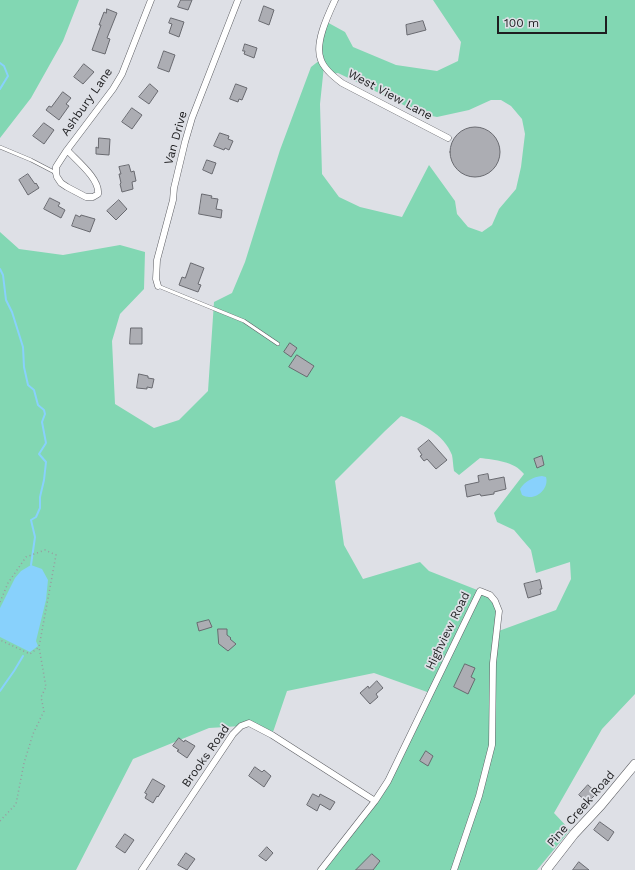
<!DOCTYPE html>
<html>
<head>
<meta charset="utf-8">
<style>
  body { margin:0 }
  #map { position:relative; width:635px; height:870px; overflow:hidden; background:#dee0e6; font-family:"Work Sans",sans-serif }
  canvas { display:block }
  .scale { position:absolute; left:497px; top:16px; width:110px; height:18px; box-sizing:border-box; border:2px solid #1e1e20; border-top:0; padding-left:5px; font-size:12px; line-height:14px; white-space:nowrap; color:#1e1e20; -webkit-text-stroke:3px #dee0e6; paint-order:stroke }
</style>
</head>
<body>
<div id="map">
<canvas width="635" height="870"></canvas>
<div class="scale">100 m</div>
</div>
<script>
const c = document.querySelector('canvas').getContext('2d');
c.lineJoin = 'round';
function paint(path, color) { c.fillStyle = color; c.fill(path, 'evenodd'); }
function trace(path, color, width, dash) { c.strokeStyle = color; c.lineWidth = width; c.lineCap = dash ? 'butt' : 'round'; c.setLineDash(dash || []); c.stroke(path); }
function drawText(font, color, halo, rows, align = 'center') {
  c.font = font + ' "Work Sans",sans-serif'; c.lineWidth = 3.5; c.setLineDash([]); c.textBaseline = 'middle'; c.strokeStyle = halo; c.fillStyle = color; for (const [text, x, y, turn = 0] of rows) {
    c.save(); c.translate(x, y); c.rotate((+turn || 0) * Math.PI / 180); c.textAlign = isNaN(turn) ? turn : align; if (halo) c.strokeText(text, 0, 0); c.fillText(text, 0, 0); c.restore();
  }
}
paint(new Path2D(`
  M0,0H79L63,41L31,98L0,138Z
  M433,0H635V694L602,729L554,813L570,830L537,870H321L375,801L430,693L374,673L287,691L272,735L249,723L241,726L209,728L133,759L76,870H0V232L19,249L63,255L120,245L145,252L144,289L120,314L112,341L115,404L154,428L179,420L208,391L214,302L232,293L245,262L280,150L311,67L320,60L325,21L345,32L353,47L396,65L437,71L458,61L461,42ZM324,66L331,74L338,73L422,114L437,117L469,110L491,100H501L511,106L522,119L525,134L521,167L516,189L499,209L492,225L482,232L468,227L457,214L455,201L429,165L402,217L360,207L339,197L322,174L320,104ZM401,416C421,423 444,434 452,455C453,460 453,466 454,471L459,475L480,458C495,460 514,461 524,474L494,513L497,522L514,530L531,550L536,573L570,562L571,579L556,610L496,632L499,611L490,595L429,571L420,562L363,579L344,545L335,481L385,431Z`), '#82d7b3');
paint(new Path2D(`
  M542,476L546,477C549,487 539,498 529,497C527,497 524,496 522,495L520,489C525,481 533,477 542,476Z
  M31,565L42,569L48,580L46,600L36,641L38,646L30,652L0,637V608L15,578L21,571Z`), '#88d1fc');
trace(new Path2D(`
  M0,63L4,66L8,76L0,89
  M0,269L3,275L6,300L12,312L23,347L24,367L28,385L34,390L38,405L44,410L45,414L42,422L46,443L39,454L46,462L44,480L40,497V508L36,517L31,520L35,537L31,565
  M0,691L14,671L23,656`), '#88d1fc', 2);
const building = new Path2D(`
  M181,0H192L188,10L178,7Z
  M264,6L274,10L269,25L259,21Z
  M107,9L117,13L107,38L110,39L105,54L92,50L101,25H99L104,12L106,13Z
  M171,18L184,22L179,37L169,33L172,24L169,23Z
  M423,21L426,30L407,35L406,25Z
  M245,44L257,48L254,58L244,54L245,51H243Z
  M164,51L175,55L169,72L158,68Z
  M84,64L94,72L83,84L74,77Z
  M150,84L158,91L149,104L139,97Z
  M236,84L247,88L242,100L239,99L238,102L230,99Z
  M63,92L71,98L66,104L69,106L59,120L46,110L49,106L51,107Z
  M132,108L142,115L132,129L122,122Z
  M44,123L54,130L44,144L33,136Z
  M450 152a25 25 0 1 1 50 0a25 25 0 1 1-50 0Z
  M220,133L229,136L228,139L233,141L229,150L225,148L224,150L214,146Z
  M99,138L110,139L109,155L96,154V147L98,148Z
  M207,160L216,163L212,174L203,170Z
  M129,165L131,172L134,171L136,181L132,182L133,189L122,192L120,184L121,183L119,174H121L119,167Z
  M28,174L35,184L36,183L39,188L28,195L19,180Z
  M202,194L212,196L211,198L218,199L216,209L222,210L221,218L199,214Z
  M50,198L60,203L58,206L65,210L61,218L44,209Z
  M119,200L127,209L116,220L107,211Z
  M76,215L80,217L81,215L95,219L90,232L72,226Z
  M191,263L204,268L198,284L201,285L198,292L179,285L182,277L185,278Z
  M131,328H142V344H130Z
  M290,343L297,348L291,357L284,352Z
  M297,355L314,366L307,377L289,367Z
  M139,374L148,376V378L154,379L152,388L147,387V389L137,388Z
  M429,440L447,460L436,469L427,459L424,461L420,456L422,455L418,449Z
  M542,456L544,465L537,468L534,459Z
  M488,474L489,480L504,477L506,489L494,492V494L481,496L480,494L467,497L465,485L479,482L478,476Z
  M540,580L542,589H540L541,594L528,598L524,584Z
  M209,620L212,627L199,631L197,623Z
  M218,629H227V635L231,638L230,639L236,644L228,651L219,644Z
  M465,664L475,668L471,677L475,679L468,694L454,687Z
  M377,681L383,688L376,694L378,697L370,704L360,693L368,686L369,688Z
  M179,738L184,742L185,740L195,746L187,758L177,751L179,750L173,746Z
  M426,751L433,756L428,766L420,761Z
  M255,767L262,772L264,770L271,776L264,787L249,776Z
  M153,779L165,786L158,797L157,796L153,803L145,798L147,794L145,793Z
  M588,785L597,793L591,799L590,798L587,802L579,795Z
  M313,794L319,797L320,794L335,802L330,810L320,804L317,811L307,805Z
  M600,822L614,832L608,841L594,830Z
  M125,834L134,840L125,853L116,847Z
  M267,847L273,853L266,861L259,856Z
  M186,853L195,859L187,870L178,865Z
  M372,854L380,861L373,870H356Z
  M579,862L589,870H573Z`);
paint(building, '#acadb3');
trace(building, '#696a70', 1);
const lane = new Path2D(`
  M0,147L31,160L56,173
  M158,286L244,321L278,344`);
const street = new Path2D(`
  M335,0C328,15 314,44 321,60C324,69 334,77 342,83L448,138
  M67,150C77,161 100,179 98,194L93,197H86L67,187L61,183L57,177L56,173V167L67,150L113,89L122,74L151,0
  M158,286L156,279L157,260L173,200L174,188L185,142L192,118L238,0
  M142,870L233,734L241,726L249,723L272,735L375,801
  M321,870L375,801L388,781L480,591L490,595L495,601L499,611L493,663L492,745L479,796L454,870`);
const secondary = new Path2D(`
  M546,870L574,834L601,805L635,764`);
trace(lane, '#5f6065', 4);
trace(street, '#5f6065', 7);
trace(secondary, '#5f6065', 10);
trace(new Path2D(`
  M0,602L8,583L26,557L45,550L56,555L39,647L30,654L0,640
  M0,821L16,804L24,763L33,734L44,711L41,697L46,687L39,647`), '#999a9f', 1.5, [1, 3]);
trace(lane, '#fff', 3);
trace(street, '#fff', 6);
trace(secondary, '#fff', 9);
drawText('12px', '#1e1e20', '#dee0e6', [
  ["West View Lane",390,95,28],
  ["Ashbury Lane",87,102,-55],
  ["Van Drive",176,138,-74],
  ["Highview Road",448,631,-64],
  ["Brooks Road",206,756,-55],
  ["Pine Creek Road",581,809,-49]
]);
</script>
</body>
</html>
